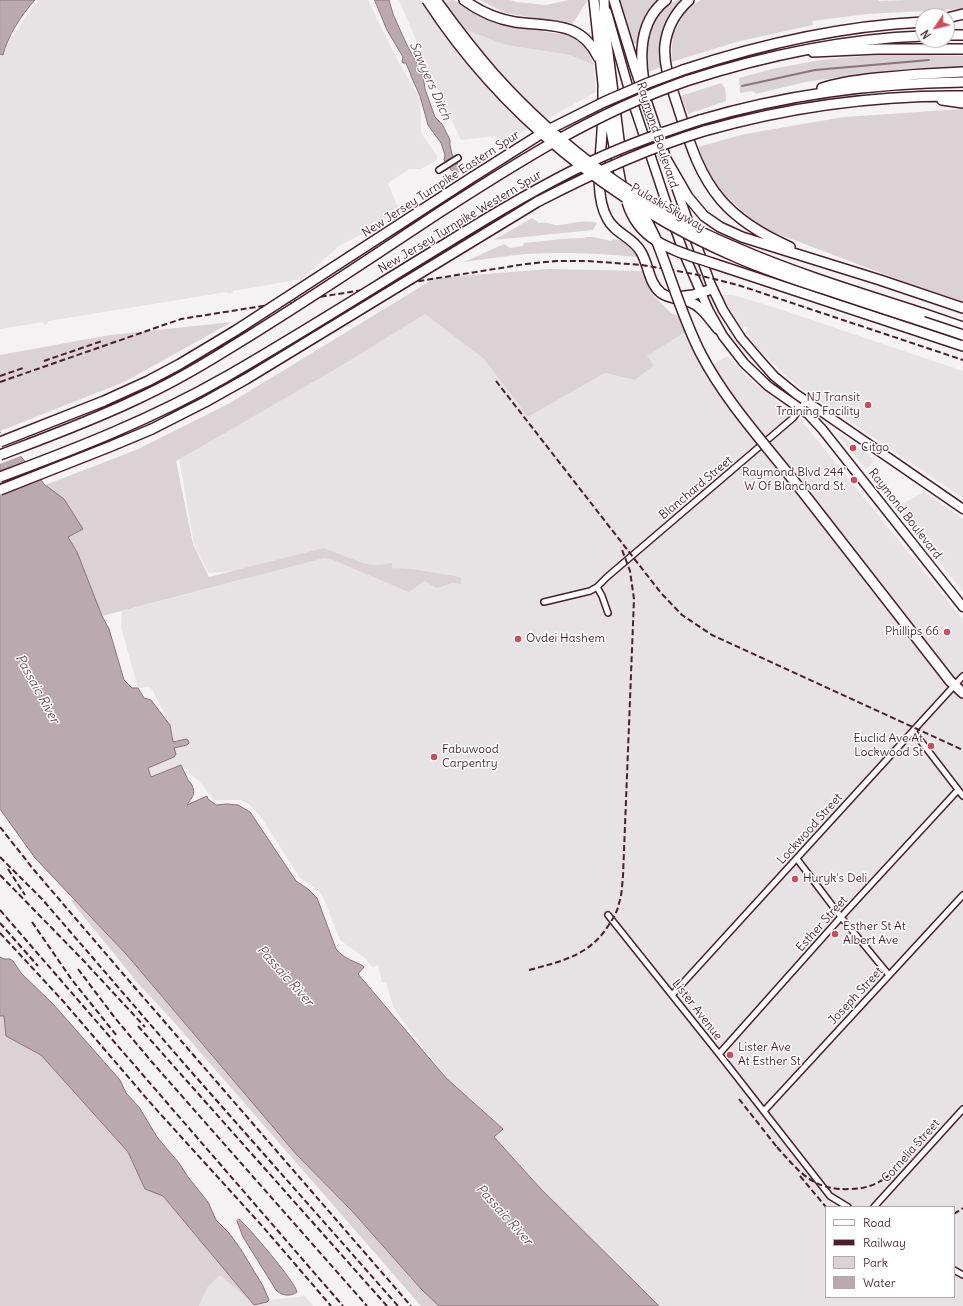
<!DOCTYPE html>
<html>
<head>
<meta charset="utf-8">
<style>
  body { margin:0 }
  #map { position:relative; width:963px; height:1306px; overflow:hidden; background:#f4f2f2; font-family:Delius,sans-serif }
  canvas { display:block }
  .legend { position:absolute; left:825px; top:1206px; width:130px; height:92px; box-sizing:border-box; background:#fff; border:1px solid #b7a5aa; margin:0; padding:5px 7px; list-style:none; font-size:12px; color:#4a1f2b }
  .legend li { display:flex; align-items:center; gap:8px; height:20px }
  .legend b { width:20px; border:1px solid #b7a5aa }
  .north { position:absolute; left:915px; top:8px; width:40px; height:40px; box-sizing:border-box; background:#fff; border:1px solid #b7a5aa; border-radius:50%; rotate:235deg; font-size:11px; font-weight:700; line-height:16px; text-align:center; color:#4a1f2b }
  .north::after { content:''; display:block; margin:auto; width:14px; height:18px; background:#d1495b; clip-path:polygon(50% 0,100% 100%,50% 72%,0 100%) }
</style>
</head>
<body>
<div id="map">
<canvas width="963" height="1306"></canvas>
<ul class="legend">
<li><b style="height:5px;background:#fff"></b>Road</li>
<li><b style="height:5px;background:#4a1f2b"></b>Railway</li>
<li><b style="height:11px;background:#dbd2d5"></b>Park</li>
<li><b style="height:11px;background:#baa9ae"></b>Water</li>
</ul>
<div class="north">N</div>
</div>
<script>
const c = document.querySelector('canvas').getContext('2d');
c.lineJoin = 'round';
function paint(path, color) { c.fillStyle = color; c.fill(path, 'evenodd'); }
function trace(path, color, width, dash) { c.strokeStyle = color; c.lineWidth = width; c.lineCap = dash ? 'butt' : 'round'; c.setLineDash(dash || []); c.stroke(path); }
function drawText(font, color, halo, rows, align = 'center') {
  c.font = font + ' Delius,sans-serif'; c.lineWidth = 3; c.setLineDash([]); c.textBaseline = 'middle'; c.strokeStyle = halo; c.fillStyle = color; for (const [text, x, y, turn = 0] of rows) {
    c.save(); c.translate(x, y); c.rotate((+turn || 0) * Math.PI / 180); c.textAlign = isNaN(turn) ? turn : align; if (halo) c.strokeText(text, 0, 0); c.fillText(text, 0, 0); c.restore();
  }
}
paint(new Path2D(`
  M40,0H368L397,59L420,99L421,133L437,156V160L421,169H409L388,183L399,210L369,230L339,246L302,279L233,291V293L228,294L227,292L48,321V324L44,325L43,322L0,329V54L3,55L6,46L32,8Z
  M399,0H451L445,5L506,45L570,55L594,65L596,92L500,144L495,136L461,140L431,75Z
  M721,295H733L776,308L963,371V498L802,389L785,375L758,349L745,332L749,329L746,326L742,328Z
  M425,314L484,359L528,417L605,373L635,380L647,356L687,331L705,369L727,356L749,379L800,419L963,620V1306H659L540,1188L494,1137L503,1129L446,1078L394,1009L386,982H382L378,965L372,967L366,959L340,940L324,899L319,891L300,878L261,817L249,804L241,800H214L200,782L181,765L152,777L148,768L174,757V748L187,745L173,742L170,725L152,689L148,687L138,688L121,627L122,611L245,579L233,571L209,573L194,544L179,458L341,366ZM826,1207H954V1297H826Z
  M841,435L875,460L866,469L839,437Z
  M924,492L963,519V592L896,507Z
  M220,1275L254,1305L267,1302L269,1300L305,1296L313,1306H199L207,1288Z`), '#e7e2e3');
paint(new Path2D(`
  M451,0C461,0 469,10 477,14C504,28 546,31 576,37C584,45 589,54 594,65L570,55L506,45L464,29L445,5Z
  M480,0H510L516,2L546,5L569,0H588L572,24L505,13Z
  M618,0H659C647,10 638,27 638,43L633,44Z
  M677,0H684L671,17L663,66L646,73C645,52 645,23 664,8C668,5 673,3 677,0Z
  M701,0H878L879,1L906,0H963V9L867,14L812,21L813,25L740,41L671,62L673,34L687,9Z
  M887,54L963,56V67L898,70L805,82L756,94L753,91L740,93L739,78L772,69L820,60Z
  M721,83L725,88L726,101L688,114L681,96Z
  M963,109V302L905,282L762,228L716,188L698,147L745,134L844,117Z
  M532,218L539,223C547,221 550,225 558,225C572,224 583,219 597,223L593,230L494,240Z
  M586,237H593L611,241L613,239C624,239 633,248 639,256L636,257C599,253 562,252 525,254C505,256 485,259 464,262L504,244L510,248L523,246L524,243C544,241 564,238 584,238Z
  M549,269L644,271L653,295L670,312L681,318L687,331L647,356L654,365L635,380L605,373L528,417L484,359L425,314L341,366L176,461L193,544L209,577L324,548L365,564L378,565L392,563V568L411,569L461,577V584L452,583L437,588L424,581L409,592L331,559L324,558L102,616L77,552L68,536L83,529L45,485L136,450L230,403L435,278Z
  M232,322L124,382L0,431V355L110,335Z
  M74,898L126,954L296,1154L352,1211L422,1290L439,1306H421L173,1021L137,982L71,901Z
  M4,1015L6,1036L41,1055L128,1152L145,1189L163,1196L254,1305L220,1275L207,1288L199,1306H0V1016Z`), '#dbd2d5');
const water = new Path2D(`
  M0,0H35C22,14 7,37 3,55L0,54Z
  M375,0H389L393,14L406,43L423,75L425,89L435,117L442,124L450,140V145L452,154L461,170L457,173L452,171L444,160L445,155L441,143L428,125L420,96L411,76V75L406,63H403L402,61L403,57L387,30Z
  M0,432L45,485L64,499L83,529L68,537L77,552L102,616L109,629L124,680L132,688H138L144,698L151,700L170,725L173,742L186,739L188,740L189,743L187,745L174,748L176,754L174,757L148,768L151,777L181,765L189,782H190C197,793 193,796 187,805L207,796L208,799L216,805L227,804L238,805L250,812L296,881L308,889L317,898L336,949C341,955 347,959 355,962C359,964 361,964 364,967L358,974L446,1078L503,1129L494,1137L540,1188L659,1306H439L422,1290L352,1211L296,1154L126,954L35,858L0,809Z
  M0,957L4,959H10L13,961L21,973L54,1005L120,1080L126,1093L139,1107L157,1137L179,1163L188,1177L208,1202L216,1220L229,1233L240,1248L263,1286L269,1300L267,1302L254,1305L163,1196L145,1189L128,1152L41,1055L6,1036L4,1016H0Z
  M239,1219C248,1226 296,1283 297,1292C290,1297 282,1296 276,1290L243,1237L237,1221Z`);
paint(water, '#baa9ae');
trace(water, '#8d727a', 1);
paint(new Path2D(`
  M3,432L23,455L0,464V433Z`), '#f4f2f2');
trace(new Path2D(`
  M742,86L815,70L929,60`), '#8d727a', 2);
const street = new Path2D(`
  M439,170L458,158
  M597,587L602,596L608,613
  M544,602L590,591L597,587L607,577L793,418L806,401
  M913,731L963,796
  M797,859L841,917L889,975
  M608,915L719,1054L830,1196L848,1207
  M672,995L963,676
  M719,1054L841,917L958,790
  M764,1111L963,895
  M874,1207L963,1109
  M954,1270L963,1275`);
const primary = new Path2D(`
  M607,12L631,97L673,223L685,256L709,311L723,336L744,363L768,386L808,414L822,429L963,607
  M671,173L711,285L723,310L741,338L759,359L774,376L796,394L963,509`);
const highway = new Path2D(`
  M464,0C479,11 497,19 515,22C549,27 580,20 598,57
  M594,0L604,93
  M604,0L605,29L620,148
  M614,0L634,65L666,159L688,197L704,216L720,227L742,237L880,280L963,308
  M689,0C676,12 667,27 665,45C663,65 671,85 677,104C688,137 697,172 721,200C739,221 765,236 790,247
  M947,18L963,14
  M947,35H963
  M813,52L877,49H963
  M683,70C761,44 841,26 923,22
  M686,81C763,56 842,39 923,36
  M644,82C639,52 641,19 666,0
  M603,88C603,102 603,117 602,131C601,157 594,194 607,218C615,234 633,237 641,252C649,265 648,282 661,293C669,299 681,299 690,302C702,306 710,320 718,329
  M822,88C840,82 858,80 876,78C905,75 934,73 963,72
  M942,100L963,103
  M607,109L622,189
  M700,120C788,94 872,83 963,82
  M704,131C788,107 875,95 963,96
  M712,263L963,346
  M677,297L693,295L712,289
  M922,313L963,327
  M798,486L950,681L963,693`);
trace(street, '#4a1f2b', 8);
trace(primary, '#4a1f2b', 11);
trace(highway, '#4a1f2b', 12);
trace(street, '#fff', 5);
trace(primary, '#fff', 8);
trace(highway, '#fff', 9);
trace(new Path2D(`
  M44,361L102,341
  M0,376L23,368
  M496,381L661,593L682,615L712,635L963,750
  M0,382L181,319L526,264L556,261H587L642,265L694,274L738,285L963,360
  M0,827L34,870L124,975L411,1306
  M0,857L42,899L187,1067L398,1306
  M8,869L25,895
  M0,875L82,959L145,1027
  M0,910L343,1306
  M32,922L72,980L117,1036
  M0,923L38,966
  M0,933L63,1001L154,1107L264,1228L331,1306
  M78,969L115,1018L151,1061L367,1306
  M529,970C563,961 591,955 610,923C614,917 618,910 619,903C622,895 622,885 623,876L634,599L630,571L621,547
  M138,1026L387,1306
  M739,1099L780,1151
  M777,1147C800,1173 814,1191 851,1189C865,1189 878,1184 888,1176L938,1122
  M800,1176L826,1207
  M954,1214L963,1208`), '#4a1f2b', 2, [6, 3]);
const highwayBridge = new Path2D(`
  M427,0C501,114 613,205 738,258C768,271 799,281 830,291C874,306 919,320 963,335
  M436,0C454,25 473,50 494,74C560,148 645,210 737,248C797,274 860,293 922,313
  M627,202C639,243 676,251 712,263
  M635,206L648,223L655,237C671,276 682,317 701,354C726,402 765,444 798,486
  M0,442L104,401L148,381L180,364L235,331L471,178L544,132L604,102L648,83L683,70
  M0,455C45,438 91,421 135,400C166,386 196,369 225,351C298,307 369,259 440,212C521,160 595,113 686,81
  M0,477C78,448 152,419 224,378C299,335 371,289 445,244C490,216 535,189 582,166C620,147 660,133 700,120
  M0,490L109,447L152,429L205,402L246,379L537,202C591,174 645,149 704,131`);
trace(highwayBridge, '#4a1f2b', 12, []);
trace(highwayBridge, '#fff', 9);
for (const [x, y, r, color] of [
  [868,405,4,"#d1495b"],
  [853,448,4,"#d1495b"],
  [854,480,4,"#d1495b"],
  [947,632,4,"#d1495b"],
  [518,639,4,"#d1495b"],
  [931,746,4,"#d1495b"],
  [434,757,4,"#d1495b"],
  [795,879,4,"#d1495b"],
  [835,934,4,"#d1495b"],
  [730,1055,4,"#d1495b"]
]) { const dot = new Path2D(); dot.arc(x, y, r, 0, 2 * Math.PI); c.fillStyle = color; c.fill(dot); trace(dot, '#fff', 1.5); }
drawText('12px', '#4a1f2b', '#fff', [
  ["Raymond Boulevard",657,135,72],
  ["New Jersey Turnpike Eastern Spur",441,184,-33],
  ["Pulaski Skyway",668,208,30],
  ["New Jersey Turnpike Western Spur",460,222,-31],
  ["Blanchard Street",696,488,-40],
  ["Raymond Boulevard",905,514,52],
  ["Lockwood Street",810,829,-48],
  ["Esther Street",822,924,-48],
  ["Joseph Street",856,996,-47],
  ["Lister Avenue",697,1010,52],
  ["Cornelia Street",911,1151,-48]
]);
drawText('12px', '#4a1f2b', '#fff', [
  ["NJ Transit",860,398,"right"],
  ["Training Facility",860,412,"right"],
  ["Citgo",861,448],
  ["Raymond Blvd 244'",846,473,"right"],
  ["W Of Blanchard St.",846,487,"right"],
  ["Phillips 66",939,632,"right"],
  ["Ovdei Hashem",526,639],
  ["Euclid Ave At",923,739,"right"],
  ["Lockwood St",923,753,"right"],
  ["Fabuwood",442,750],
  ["Carpentry",442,764],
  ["Huryk's Deli",803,879],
  ["Esther St At",843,927],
  ["Albert Ave",843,941],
  ["Lister Ave",738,1048],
  ["At Esther St",738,1062]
], 'left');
drawText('italic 13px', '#714f59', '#fff', [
  ["Sawyers Ditch",430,81,66],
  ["Passaic River",37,689,61],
  ["Passaic River",285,976,48],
  ["Passaic River",504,1215,48]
]);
</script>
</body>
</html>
